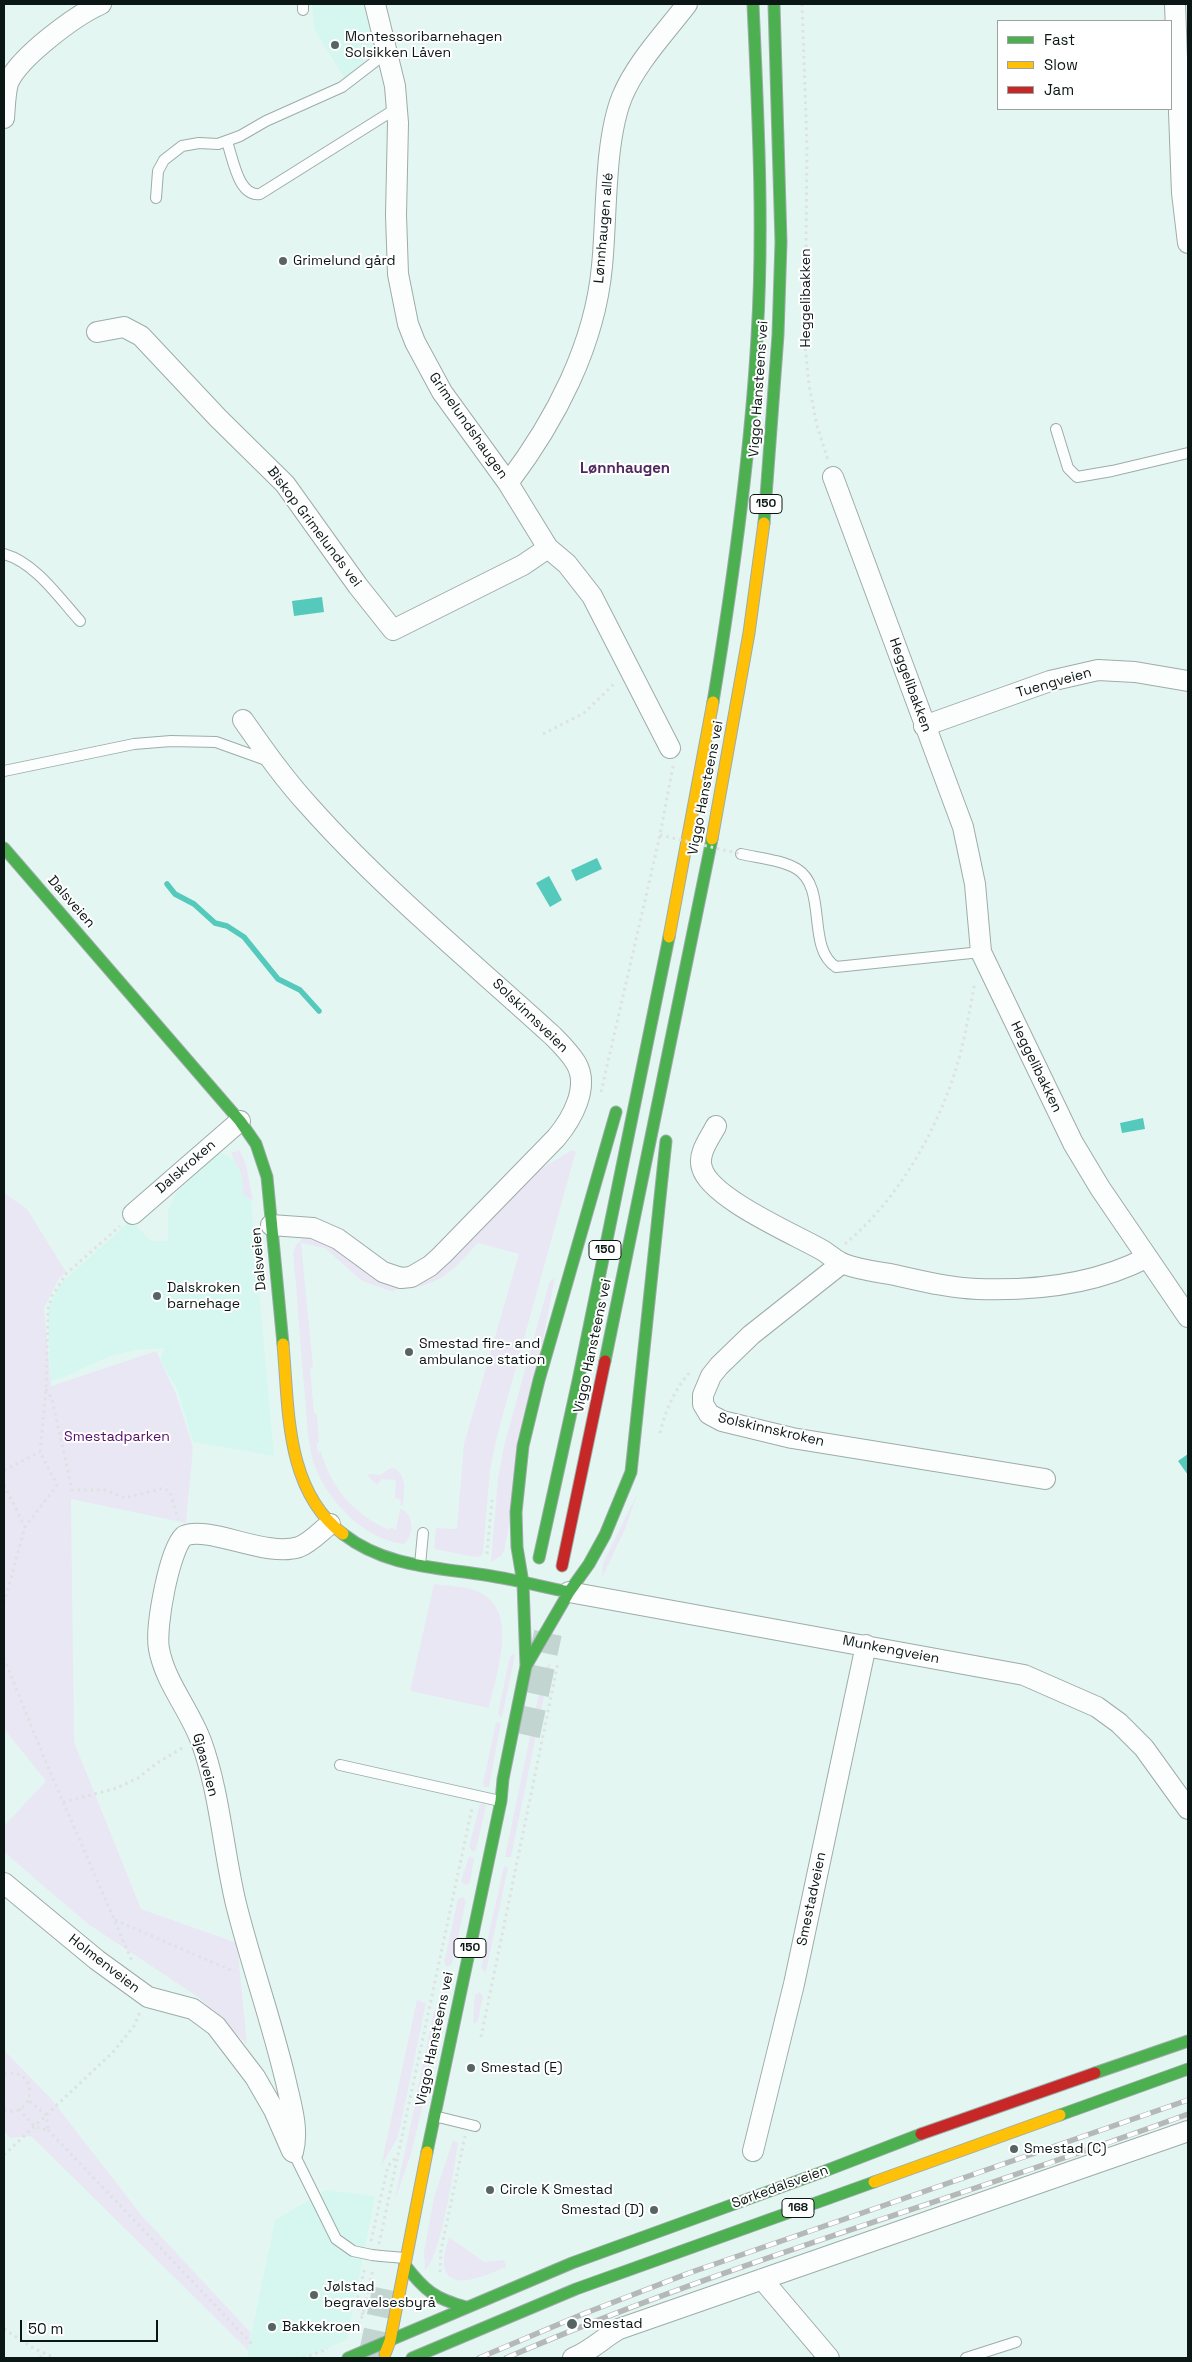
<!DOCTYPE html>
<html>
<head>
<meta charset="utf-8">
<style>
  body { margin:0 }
  #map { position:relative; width:1192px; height:2362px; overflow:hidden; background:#e4f6f2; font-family:"Space Grotesk",sans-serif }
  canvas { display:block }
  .frame { position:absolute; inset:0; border:5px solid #0b1715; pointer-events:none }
  .legend { position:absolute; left:997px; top:20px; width:175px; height:90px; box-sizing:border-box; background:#fff; border:1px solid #9da2a1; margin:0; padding:6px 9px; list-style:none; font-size:15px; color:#0b1715 }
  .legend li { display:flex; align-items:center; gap:10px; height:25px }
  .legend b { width:25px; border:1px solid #9da2a1 }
  .scale { position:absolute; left:20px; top:2320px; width:138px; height:22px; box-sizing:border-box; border:2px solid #0b1715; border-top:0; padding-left:6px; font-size:15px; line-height:18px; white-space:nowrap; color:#0b1715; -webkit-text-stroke:4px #fff; paint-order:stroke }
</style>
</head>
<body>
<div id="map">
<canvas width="1192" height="2362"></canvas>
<div class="frame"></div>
<ul class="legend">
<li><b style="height:6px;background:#4caf50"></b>Fast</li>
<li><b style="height:6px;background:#ffc107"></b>Slow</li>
<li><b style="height:6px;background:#c62828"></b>Jam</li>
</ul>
<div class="scale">50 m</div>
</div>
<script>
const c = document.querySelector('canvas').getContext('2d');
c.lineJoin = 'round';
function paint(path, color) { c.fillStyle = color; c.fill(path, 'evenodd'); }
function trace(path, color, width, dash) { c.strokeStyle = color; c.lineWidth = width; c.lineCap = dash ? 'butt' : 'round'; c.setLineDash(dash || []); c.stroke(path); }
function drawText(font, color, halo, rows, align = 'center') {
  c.font = font + ' "Space Grotesk",sans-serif'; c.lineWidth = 4; c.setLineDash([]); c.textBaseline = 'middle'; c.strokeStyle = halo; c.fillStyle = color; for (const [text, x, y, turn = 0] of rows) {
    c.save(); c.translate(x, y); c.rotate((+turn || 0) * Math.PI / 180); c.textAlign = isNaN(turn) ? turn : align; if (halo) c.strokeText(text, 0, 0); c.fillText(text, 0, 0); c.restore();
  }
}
paint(new Path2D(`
  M312,4H364L375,42L373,53L345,79L314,29Z
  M218,1152L235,1159L242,1176L243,1195L251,1200L274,1456L193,1442L178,1391L160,1360L164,1348L136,1350L108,1357L64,1377L50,1381L48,1321L49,1307L60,1284L131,1220L151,1241H168V1211L176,1193Z
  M326,2190L375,2196L347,2340L304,2358H248V2350L275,2220Z`), '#d6f7f0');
paint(new Path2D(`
  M239,1150L246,1164L253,1201L243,1195L242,1176L231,1153Z
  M572,1150L576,1152L574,1158L497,1436L490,1470L483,1553L481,1556L475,1557L434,1549L436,1528L457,1529L464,1444L519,1254L478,1243C449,1275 438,1287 394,1290V1292L362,1281L325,1248L301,1243L313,1367L310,1368L314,1413L317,1414L319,1442L317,1443L318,1453L321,1452C331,1488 355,1515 389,1530L390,1527L396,1530L400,1509C414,1512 415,1536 404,1544C364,1540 325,1499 313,1461C307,1440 307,1418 305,1397C300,1349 298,1301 293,1253L296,1245L303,1238C343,1240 358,1276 395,1285L534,1173Z
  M4,1193L27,1209L66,1272L58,1280L44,1308L51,1386L156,1351L176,1394L193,1447L186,1523L71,1499L74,1742L141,1909L237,1943L247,2044L198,1997L88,1924L4,1852V1826L46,1781L4,1729Z
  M555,1276L505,1547L502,1555L491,1562L498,1479L504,1446L549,1283Z
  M394,1468C408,1477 404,1491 403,1505H400L401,1500L395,1498L396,1480L382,1479L377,1485L367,1475L370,1474L380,1475L389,1469Z
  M638,1492L625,1529L602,1578L603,1563Z
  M434,1584C448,1586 466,1586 479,1592C520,1611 496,1674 489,1708L410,1691Z
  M514,1654L515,1655L502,1717H500L498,1713L510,1656Z
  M551,1663L511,1857H505L506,1852L539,1693L546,1667Z
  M501,1722L489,1787H484L483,1783L496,1723Z
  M480,1804H484L486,1806L476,1850L473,1852L469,1847Z
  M469,1856L474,1858L470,1883L465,1885L461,1881Z
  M504,1866L508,1868L486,1972H484L481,1968Z
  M463,1897L466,1901L452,1964L447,1967L444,1963L458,1899Z
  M480,1992L483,1997L478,2020L475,2024L473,2022L475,1995Z
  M417,2000L426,2003L401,2123L397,2139L381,2166Z
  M439,2008L442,2012L425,2093L420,2095L417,2092L434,2011Z
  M4,2050L52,2100L142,2216L251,2333L248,2350L31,2136L10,2138L4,2131Z
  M416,2100H421L423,2104L411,2154L394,2202Z
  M453,2140L458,2143C455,2165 440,2261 425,2270L424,2252L434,2197Z
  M449,2237L484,2262L504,2260L506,2267C490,2273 448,2295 444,2265C443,2256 447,2245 449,2237Z`), '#eae7f5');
paint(new Path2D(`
  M322,597L324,612L294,616L292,601Z
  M597,858L602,869L576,881L571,870Z
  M549,876L562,900L550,907L536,883Z
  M1143,1118L1145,1129L1122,1133L1120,1123Z
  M1188,1454V1475L1178,1461Z`), '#55c9bb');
trace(new Path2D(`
  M167,884L175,894L194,904L215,923L227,926L244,937L278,979L300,990L319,1011`), '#55c9bb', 5.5);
trace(new Path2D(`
  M526,1735L548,1633
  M372,2358L389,2277`), '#c3d5d1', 28, [28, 14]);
const lane = new Path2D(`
  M303,4V10
  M227,142C233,158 238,197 260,194L397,108
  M156,198L158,171L164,160L182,146L199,143L218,144L240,136L266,121L342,87L381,57L389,55
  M1056,429L1068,468L1077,477L1112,471L1188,453
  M4,554C36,563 59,598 80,621
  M4,771L134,744L171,741L216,742L269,761
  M741,854C759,858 782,860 797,869C828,888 806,948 836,967L981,952
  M420,1565L423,1533
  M340,1765L500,1801
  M434,2116L475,2126
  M293,2152L336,2239L353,2251L372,2255
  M381,2256L405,2258
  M966,2358L1016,2342`);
const street = new Path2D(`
  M375,4L395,86L398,123L396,215L398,274L408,324L415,342L442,392L508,483L548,548L567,564L592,596L670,748
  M1175,4L1182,193L1188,243
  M4,118C5,107 5,94 8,83C19,57 76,15 101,4
  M97,332L124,327L141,336L218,418L285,484L358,586L393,630L523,565L548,548
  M833,477L963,827L975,884L981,952L1073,1143L1100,1188L1188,1317
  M508,483C555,421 595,345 602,266C607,217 604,142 622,97C636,63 665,33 687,4
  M243,720C264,750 285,780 310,807C384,890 471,961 553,1036C561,1044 570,1053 576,1063C590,1087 572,1119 556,1138L442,1255L430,1266L411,1277L401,1278L383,1272L338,1239L313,1228L271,1225
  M924,726L1050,681L1098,670L1135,672L1188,681
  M716,1126C710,1138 697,1154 702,1168C710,1198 794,1234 822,1250C829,1254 836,1261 844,1264C860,1270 878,1272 895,1275C922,1281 950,1288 977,1289C1034,1291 1096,1284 1146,1258
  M133,1214L240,1121
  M842,1263L751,1335L719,1366L711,1376L703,1395V1404L709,1414L722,1421L792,1438L1045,1479
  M569,1592L1024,1675L1097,1707L1119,1723L1144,1748L1188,1809
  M4,1883L97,1960L148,1997L193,2009L216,2026L255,2077L274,2110L292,2151
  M753,2151L794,1984L866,1645
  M293,2152C299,2129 291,2105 286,2082C272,2022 251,1964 236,1904C223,1850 220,1793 201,1741C189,1709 165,1682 159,1649C155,1628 169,1550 184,1536C209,1525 266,1558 299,1547C310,1543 321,1531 330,1524
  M762,2279L829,2358
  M573,2358C591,2351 603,2338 619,2329L1188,2131`);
const fast = new Path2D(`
  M764,523L778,335L781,242L774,4
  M713,702C733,581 750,460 757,337C764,227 758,115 753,4
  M4,848L240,1121L256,1144L267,1177L283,1344
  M605,1361L712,839
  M343,1534C383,1565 430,1567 478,1574C509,1578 539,1586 569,1592
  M539,1558L578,1381L669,937
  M523,1583L517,1547L516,1512L523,1446L539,1380L616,1112
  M569,1592L589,1564L605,1535L631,1472L666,1141
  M526,1666L569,1592
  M1095,2073L1188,2041
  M1060,2115L1188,2069
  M427,2152L501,1801L503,1779L526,1666L523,1583
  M405,2265C424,2290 435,2299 466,2307
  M348,2358L572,2263L825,2171L921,2134
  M412,2358L576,2289L874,2182`);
const slow = new Path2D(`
  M712,839L749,633L764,523
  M669,937L713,702
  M283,1344C289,1410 285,1490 343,1534
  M874,2182L1060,2115
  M385,2354L390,2341L427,2152`);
const jam = new Path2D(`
  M562,1566L605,1361
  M921,2134L1095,2073`);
trace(lane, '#9eaca9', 12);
trace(street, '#9eaca9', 22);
trace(fast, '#9eaca9', 13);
trace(slow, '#9eaca9', 13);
trace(jam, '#9eaca9', 13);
trace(new Path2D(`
  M802,4L807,146L805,344L809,385L817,426L828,460
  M543,734L584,713L615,683
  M601,1092L660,835L673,766
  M845,1244C896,1201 933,1138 954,1075C964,1045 969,1013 975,982
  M46,1389L52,1399L72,1490H105L125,1498L164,1488L170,1492L178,1519
  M660,1433C666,1409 675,1388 692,1370
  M4,1470L40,1452
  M4,1485L25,1527
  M487,1554L492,1500
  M4,1603L25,1527L57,1485L40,1452L46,1389L48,1309L52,1296L66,1274L120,1226
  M4,1658L45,1760L132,1961
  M63,1802L114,1789L138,1778L157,1763L184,1747
  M115,1920L235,1972
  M481,2037L558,1663
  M4,2074C40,2066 36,2120 4,2110
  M19,2109L35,2127L48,2130L46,2115L28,2100
  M48,2130L252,2344
  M4,2155L113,2052L134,2026L140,2012
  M371,2241L388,2166L397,2156
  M379,2244L472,1808
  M440,2272L441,2250L465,2136
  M363,2315L356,2304L365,2267
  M4,2329L33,2348L55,2358
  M355,2330L363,2315L373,2269
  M40,2358L44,2353
  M303,2358L328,2349`), '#dde2e2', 3, [2.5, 4]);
trace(lane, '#fbfefd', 10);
trace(street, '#fbfefd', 20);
trace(fast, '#4caf50', 11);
trace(slow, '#ffc107', 11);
trace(jam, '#c62828', 11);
const rail = new Path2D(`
  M479,2358L583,2314L689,2273L1188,2100
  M506,2358C728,2262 961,2198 1188,2114`);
trace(rail, '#b4b9b7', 5.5);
trace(rail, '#fff', 4, [11]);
const laneBridge = new Path2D(`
  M372,2255L381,2256`);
trace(laneBridge, '#9eaca9', 12, []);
trace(new Path2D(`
  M660,835L741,854`), '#dde2e2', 3, [2.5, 4]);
trace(laneBridge, '#fbfefd', 10);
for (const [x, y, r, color] of [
  [335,45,5,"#576562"],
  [283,261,5,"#576562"],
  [157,1296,5,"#576562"],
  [409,1352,5,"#576562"],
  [471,2068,5,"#576562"],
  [1014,2149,5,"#576562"],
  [490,2190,5,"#576562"],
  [654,2210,5,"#576562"],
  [314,2295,5,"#576562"],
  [572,2324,6,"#576562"],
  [272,2327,5,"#576562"]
]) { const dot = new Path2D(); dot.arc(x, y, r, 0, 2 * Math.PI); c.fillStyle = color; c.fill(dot); trace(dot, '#fff', 2); }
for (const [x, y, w] of [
  [766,504,32],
  [605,1250,32],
  [470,1948,32],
  [798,2208,32]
]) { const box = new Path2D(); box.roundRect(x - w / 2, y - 9.5, w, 19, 4); c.fillStyle = '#fff'; c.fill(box); trace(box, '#0b1715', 1); }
drawText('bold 12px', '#0b1715', null, [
  ["150",766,504],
  ["150",605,1250],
  ["150",470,1948],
  ["168",798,2208]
]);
drawText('14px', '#0b1715', '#fff', [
  ["Montessoribarnehagen",345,37],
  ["Solsikken Låven",345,53],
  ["Grimelund gård",293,261],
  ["Dalskroken",167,1288],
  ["barnehage",167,1304],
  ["Smestad fire- and",419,1344],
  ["ambulance station",419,1360],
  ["Smestad (E)",481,2068],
  ["Smestad (C)",1024,2149],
  ["Circle K Smestad",500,2190],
  ["Smestad (D)",644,2210,"right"],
  ["Jølstad",324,2287],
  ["begravelsesbyrå",324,2303],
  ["Smestad",583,2324],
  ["Bakkekroen",282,2327]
], 'left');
drawText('14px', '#0b1715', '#fff', [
  ["Lønnhaugen allé",604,228,-85],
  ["Heggelibakken",806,298,-90],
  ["Viggo Hansteens vei",759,389,-86],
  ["Grimelundshaugen",468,426,55],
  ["Biskop Grimelunds vei",314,527,53],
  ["Tuengveien",1054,683,-16],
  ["Heggelibakken",910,685,70],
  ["Viggo Hansteens vei",706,788,-79],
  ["Dalsveien",71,902,49],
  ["Solskinnsveien",530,1016,44],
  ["Heggelibakken",1036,1067,64],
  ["Dalskroken",186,1167,-41],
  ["Dalsveien",259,1259,-95],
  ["Viggo Hansteens vei",593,1346,-78],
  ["Solskinnskroken",771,1430,13],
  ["Munkengveien",891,1650,11],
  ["Gjøaveien",205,1765,75],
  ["Smestadveien",812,1899,-78],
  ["Holmenveien",104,1964,38],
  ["Viggo Hansteens vei",435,2039,-78],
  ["Sørkedalsveien",780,2187,-20]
]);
drawText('14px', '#520b69', '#fff', [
  ["Smestadparken",117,1437]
]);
drawText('bold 15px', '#4e285e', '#fff', [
  ["Lønnhaugen",625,469]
]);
</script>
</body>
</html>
